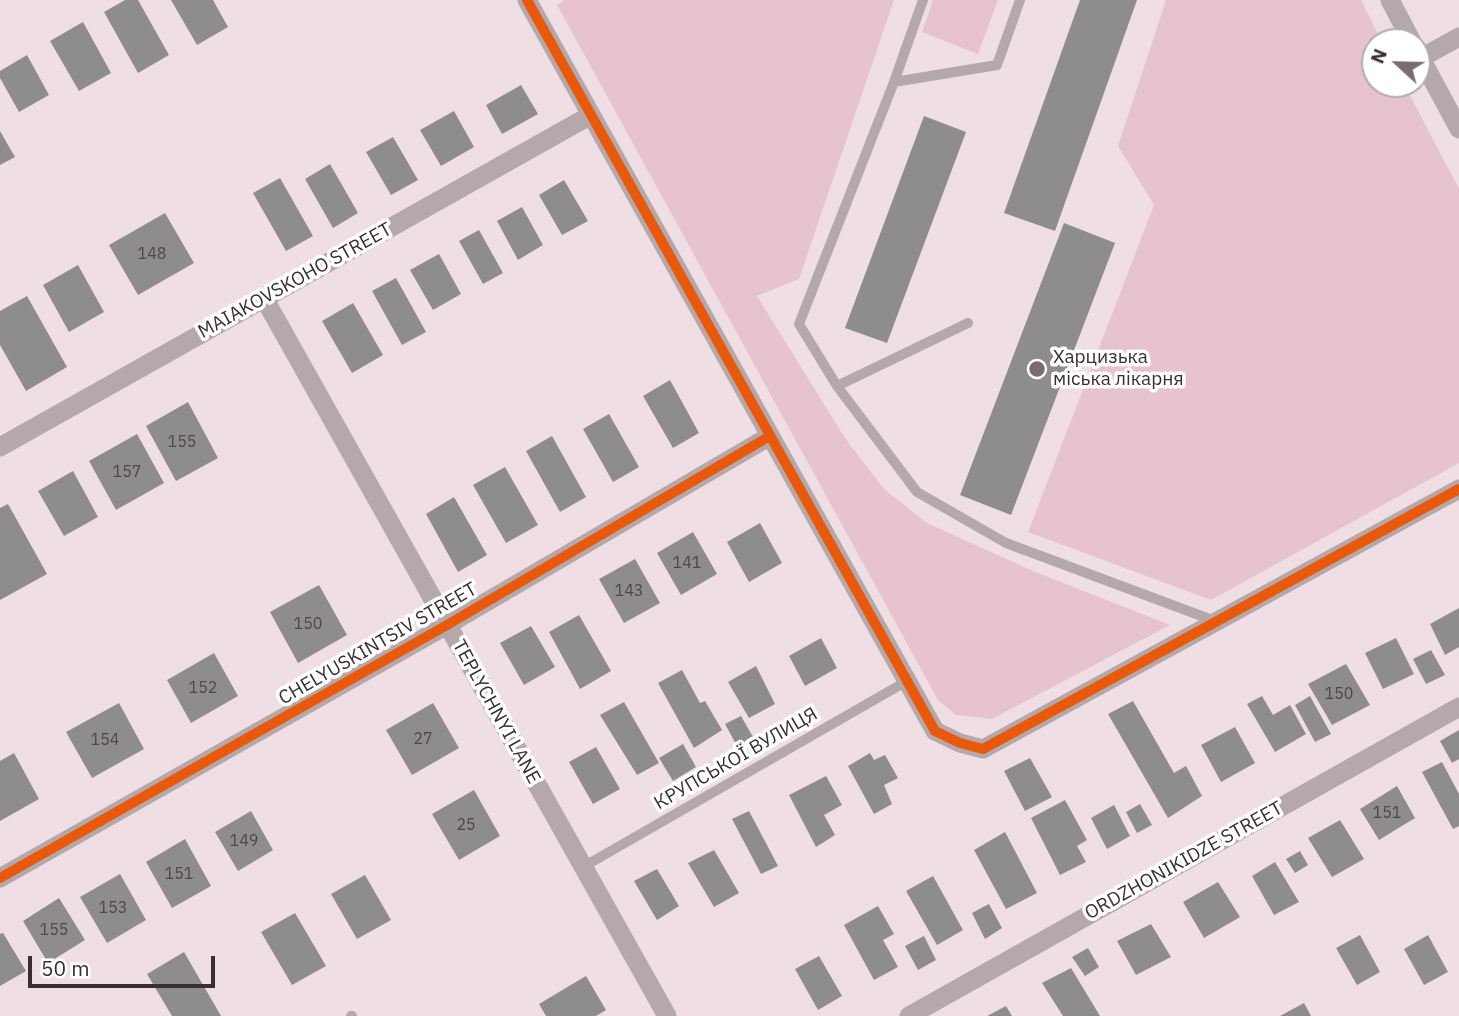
<!DOCTYPE html>
<html>
<head>
<meta charset="utf-8">
<style>
  body { margin:0 }
  #map { position:relative; width:1459px; height:1016px; overflow:hidden; background:#efdfe4; font-family:"IBM Plex Sans",sans-serif }
  canvas { display:block }
  .north { position:absolute; left:1361px; top:28px; width:70px; height:70px; box-sizing:border-box; background:#fff; border:2px solid #b0acad; border-radius:50%; rotate:292deg; font-size:19px; font-weight:700; line-height:28px; text-align:center; color:#392f31 }
  .north::after { content:''; display:block; margin:auto; width:24px; height:32px; background:#796d70; clip-path:polygon(50% 0,100% 100%,50% 72%,0 100%) }
  .scale { position:absolute; left:28px; top:956px; width:187px; height:32px; box-sizing:border-box; border:4px solid #392f31; border-top:0; padding-left:9px; font-size:21px; line-height:24px; white-space:nowrap; color:#392f31; -webkit-text-stroke:5px #fff; paint-order:stroke }
</style>
</head>
<body>
<div id="map">
<canvas width="1459" height="1016"></canvas>
<div class="north">N</div>
<div class="scale">50 m</div>
</div>
<script>
const c = document.querySelector('canvas').getContext('2d');
c.lineJoin = 'round';
function paint(path, color) { c.fillStyle = color; c.fill(path, 'evenodd'); }
function trace(path, color, width, dash) { c.strokeStyle = color; c.lineWidth = width; c.lineCap = dash ? 'butt' : 'round'; c.setLineDash(dash || []); c.stroke(path); }
function drawText(font, color, halo, rows, align = 'center') {
  c.font = font + ' "IBM Plex Sans",sans-serif'; c.lineWidth = 7; c.setLineDash([]); c.textBaseline = 'middle'; c.strokeStyle = halo; c.fillStyle = color; for (const [text, x, y, turn = 0] of rows) {
    c.save(); c.translate(x, y); c.rotate((+turn || 0) * Math.PI / 180); c.textAlign = isNaN(turn) ? turn : align; if (halo) c.strokeText(text, 0, 0); c.fillText(text, 0, 0); c.restore();
  }
}
paint(new Path2D(`
  M565,0H894L799,279L757,296L845,438L884,489L927,523L1033,571L1170,625L992,719L956,715L938,700L557,5Z
  M933,0H998L978,54L922,32Z
  M1166,0H1361L1382,42H1375V84H1404L1459,189V463L1211,600L1028,532L1154,205L1118,146Z`), '#e7c4cd');
paint(new Path2D(`
  M125,0H138L169,55L138,73L104,12Z
  M171,0H213L228,27L197,45Z
  M1080,0H1137L1055,231L1004,213Z
  M83,22L111,73L79,91L50,41Z
  M27,55L49,95L19,112L0,78V71Z
  M521,85L538,114L502,134L486,105Z
  M454,111L474,147L441,166L420,130Z
  M924,116L966,132L887,343L845,328Z
  M0,131L15,157L0,165Z
  M393,137L418,180L391,195L366,152Z
  M330,164L358,213L333,228L305,179Z
  M280,178L313,236L286,251L253,193Z
  M564,180L588,221L562,235L539,195Z
  M522,207L543,245L518,260L497,221Z
  M165,213L194,263L138,295L109,245Z
  M1064,223L1115,243L1011,515L960,495Z
  M479,230L503,273L483,284L459,241Z
  M439,254L461,294L433,310L410,270Z
  M78,265L104,312L69,332L43,285Z
  M396,278L426,332L402,345L372,291Z
  M27,296L67,367L26,391L0,345V311Z
  M353,303L383,355L352,373L322,321Z
  M670,380L699,433L673,448L643,396Z
  M188,402L218,458L176,481L146,426Z
  M609,414L639,467L613,482L583,429Z
  M137,434L164,483L116,510L89,461Z
  M552,436L586,497L560,512L526,451Z
  M505,467L538,525L506,543L473,485Z
  M73,471L98,517L64,536L38,491Z
  M454,497L487,555L458,572L426,514Z
  M8,504L47,574L0,600V508Z
  M760,523L782,563L749,582L727,542Z
  M693,532L717,574L681,595L657,553Z
  M635,559L660,603L624,623L599,579Z
  M319,585L347,635L298,663L270,612Z
  M1459,608V647L1445,655L1430,624Z
  M579,615L611,671L580,689L549,632Z
  M531,626L555,667L524,685L500,643Z
  M821,638L837,668L805,686L789,656Z
  M1396,638L1414,674L1383,689L1365,653Z
  M1431,650L1445,675L1426,684L1413,659Z
  M214,653L238,696L191,723L167,680Z
  M1346,664L1370,705L1332,725L1308,684Z
  M756,666L775,704L749,718L728,682Z
  M682,670L700,703L705,701L722,730L694,748L658,683Z
  M1262,696L1273,715L1290,705L1306,734L1275,752L1247,704Z
  M1310,696L1331,734L1315,742L1295,705Z
  M1133,701L1174,773L1186,766L1202,796L1168,818L1108,714Z
  M624,702L659,763L637,775L600,715Z
  M119,703L144,749L92,778L66,732Z
  M433,703L459,748L412,775L386,730Z
  M741,716L753,737L737,746L725,724Z
  M1235,727L1255,763L1221,782L1201,745Z
  M1459,730V759L1452,763L1440,741Z
  M683,744L696,767L673,781L659,758Z
  M596,747L620,789L593,804L569,762Z
  M14,753L39,799L0,821V761Z
  M870,753L874,760L885,755L898,778L884,785L892,804L874,814L848,766Z
  M1030,758L1052,797L1025,811L1004,771Z
  M1442,762L1459,794V826L1453,829L1422,772Z
  M826,776L842,805L824,815L835,835L816,847L789,795Z
  M1397,786L1415,818L1379,840L1360,809Z
  M474,790L500,836L459,860L432,814Z
  M1065,800L1087,840L1077,846L1086,862L1060,875L1031,818Z
  M1140,804L1152,825L1137,833L1126,812Z
  M1114,805L1130,836L1107,849L1091,818Z
  M251,811L273,850L238,871L215,832Z
  M749,811L778,866L761,874L732,819Z
  M1340,820L1364,859L1332,877L1308,838Z
  M1005,832L1037,893L1006,909L974,850Z
  M185,839L211,886L172,908L146,862Z
  M714,850L739,893L714,907L688,863Z
  M1300,851L1308,865L1295,873L1286,859Z
  M1275,862L1299,902L1274,915L1252,876Z
  M657,869L679,906L657,920L634,881Z
  M120,874L146,920L107,943L80,897Z
  M365,875L391,920L357,939L331,894Z
  M933,876L963,930L937,945L906,891Z
  M1218,882L1240,917L1204,938L1183,902Z
  M59,898L85,940L48,963L23,921Z
  M989,904L1002,928L985,939L972,913Z
  M878,906L894,934L883,940L898,967L874,980L844,925Z
  M295,913L326,966L292,985L261,932Z
  M1151,924L1171,957L1136,975L1117,941Z
  M3,933L26,971L0,986V934Z
  M1360,935L1380,972L1357,985L1336,948Z
  M1428,935L1448,972L1424,985L1404,949Z
  M924,936L936,960L918,970L905,946Z
  M1088,948L1099,967L1085,976L1072,957Z
  M184,952L221,1016H172L147,974Z
  M819,956L842,996L818,1010L795,969Z
  M1071,968L1100,1016H1063L1042,983Z
  M586,976L606,1010L596,1016H546L539,1004Z
  M1304,1003L1311,1016H1280Z
  M1006,1006L1012,1016H987Z`), '#8e8c8f');
trace(new Path2D(`
  M923,0L894,82L997,65L1020,0
  M894,82L799,324L837,386L968,323
  M837,386L917,492L1006,543L1215,621
  M583,867L907,681
  M351,1016H352`), '#b4a8ab', 10);
trace(new Path2D(`
  M527,0L935,731L960,743L983,749L1459,489
  M1390,0L1412,42
  M1417,51L1459,129
  M1421,58L1459,37
  M264,298L667,1016
  M0,447L591,115
  M0,878L447,625L770,436
  M909,1016L1459,707`), '#b4a8ab', 19);
trace(new Path2D(`
  M527,0L935,731L960,743L983,749L1459,489
  M0,878L447,625L770,436`), '#e8590c', 10);
for (const [x, y, r, color] of [
  [1037,369,9,"#796d70"]
]) { const dot = new Path2D(); dot.arc(x, y, r, 0, 2 * Math.PI); c.fillStyle = color; c.fill(dot); trace(dot, '#fff', 2.5); }
drawText('16px', '#4e4648', null, [
  ["148",152,254],
  ["155",182,442],
  ["157",127,472],
  ["141",687,563],
  ["143",629,591],
  ["150",308,624],
  ["152",203,688],
  ["150",1339,694],
  ["27",423,739],
  ["154",105,740],
  ["151",1387,813],
  ["25",466,825],
  ["149",244,841],
  ["151",179,874],
  ["153",113,908],
  ["155",54,930]
]);
drawText('19px', '#392f31', '#fff', [
  ["MAIAKOVSKOHO STREET",295,281,-29],
  ["CHELYUSKINTSIV STREET",378,644,-30],
  ["TEPLYCHNYI LANE",496,712,61],
  ["КРУПСЬКОЇ ВУЛИЦЯ",736,759,-30],
  ["ORDZHONIKIDZE STREET",1184,861,-29]
]);
drawText('19px', '#392f31', '#fff', [
  ["Харцизька",1053,358],
  ["міська лікарня",1053,380]
], 'left');
</script>
</body>
</html>
